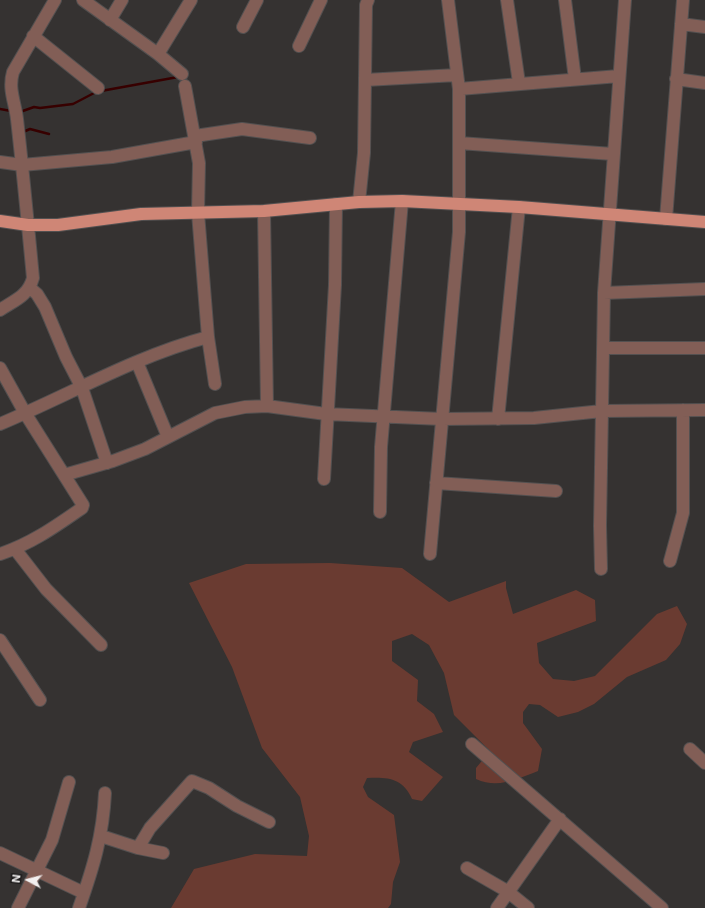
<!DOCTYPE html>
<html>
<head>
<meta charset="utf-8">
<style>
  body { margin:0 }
  #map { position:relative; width:705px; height:908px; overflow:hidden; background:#353231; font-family:Inter,sans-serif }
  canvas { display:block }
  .north { position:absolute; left:8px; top:860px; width:40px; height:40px; -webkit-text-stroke:3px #1c1a1a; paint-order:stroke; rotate:277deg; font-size:11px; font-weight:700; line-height:16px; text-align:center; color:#f2f0f0 }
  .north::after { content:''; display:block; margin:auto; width:14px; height:18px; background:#f2f0f0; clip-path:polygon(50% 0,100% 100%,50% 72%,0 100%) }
</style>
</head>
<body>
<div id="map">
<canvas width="705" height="908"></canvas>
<div class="north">N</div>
</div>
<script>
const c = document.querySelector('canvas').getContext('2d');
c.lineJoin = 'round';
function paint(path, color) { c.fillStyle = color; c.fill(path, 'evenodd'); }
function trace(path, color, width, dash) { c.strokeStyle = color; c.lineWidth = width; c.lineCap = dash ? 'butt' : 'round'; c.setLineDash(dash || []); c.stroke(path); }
paint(new Path2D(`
  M330,563L402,568L449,602L506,581V588L513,614L576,590L595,600L596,621L537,643L539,663L553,679L574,681L595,676L657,614L677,606L687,624L680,644L666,660L627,677L594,704L578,712L558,717L540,705L529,704L523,712V723L542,749L538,771C517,779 498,789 476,779V768L490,751L454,715L444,673L429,645L412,634L392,641V661L418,680L417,701L434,714L443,732L413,742L409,752L443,777L422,801L412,799C403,778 388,777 367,778L363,787L368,797L394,815L400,862L393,882L391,904L388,908H171L194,869L255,854L307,856L309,836L300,797L262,748L232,667L189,583L246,564Z`), '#6a3b31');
trace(new Path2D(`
  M101,91L178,77
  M0,109L11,111
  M20,112L34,107L40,108L73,104L96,92
  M23,132L30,129L49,134`), '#370000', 2.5);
const minor = new Path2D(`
  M83,0L158,54L182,74
  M507,0L519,83
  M565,0L575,79
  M110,20L122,0
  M681,24L705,27
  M243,27L257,0
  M33,36L98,88
  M299,46L321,0
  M158,54L191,0
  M676,79L705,83
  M365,80L457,75
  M185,86L199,163L198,213L208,337L215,384
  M459,89L619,76
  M195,136L242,129L310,138
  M459,143L613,154
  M0,162L22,165L112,157L196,142
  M359,202L364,153L366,5L368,0
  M264,211L267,406
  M666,219L683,0
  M30,288L37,294L45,307L66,357L82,388L107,463
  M604,293L705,289
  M0,310C15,300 28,296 33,278C28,225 23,172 17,119C15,102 8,89 13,72L55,0
  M603,348H705
  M137,362L168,437
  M0,368L25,413L83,505L82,508C56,526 31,544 0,554
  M498,419L519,207
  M0,424C69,395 136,356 208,337
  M64,475L113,461L145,449L215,413L245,407L267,406L326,414L442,419L534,418L602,411L705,410
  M324,479L335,285L336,204
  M436,483L556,491
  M380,512L381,447L402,201
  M15,549L46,589L101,645
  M430,554L459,232V89L448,0
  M670,561L683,513V410
  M601,569L600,526L604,293L625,0
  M0,640L40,700
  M472,744L662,908
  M690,749L705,763
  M101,836L138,848L163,853
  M138,848L150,828L192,781L209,788L237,806L269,822
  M0,853L84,893
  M467,868L507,891L528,908
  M18,908L52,840L69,782
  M79,908C93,868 103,836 105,793
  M497,908L560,819`);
const major = new Path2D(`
  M0,221L28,225H58L141,214L264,211L359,202L402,201L519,207L705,222`);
trace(minor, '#535050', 14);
trace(major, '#535050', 14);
trace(minor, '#825e56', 12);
trace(major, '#cf8676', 12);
</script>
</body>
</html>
